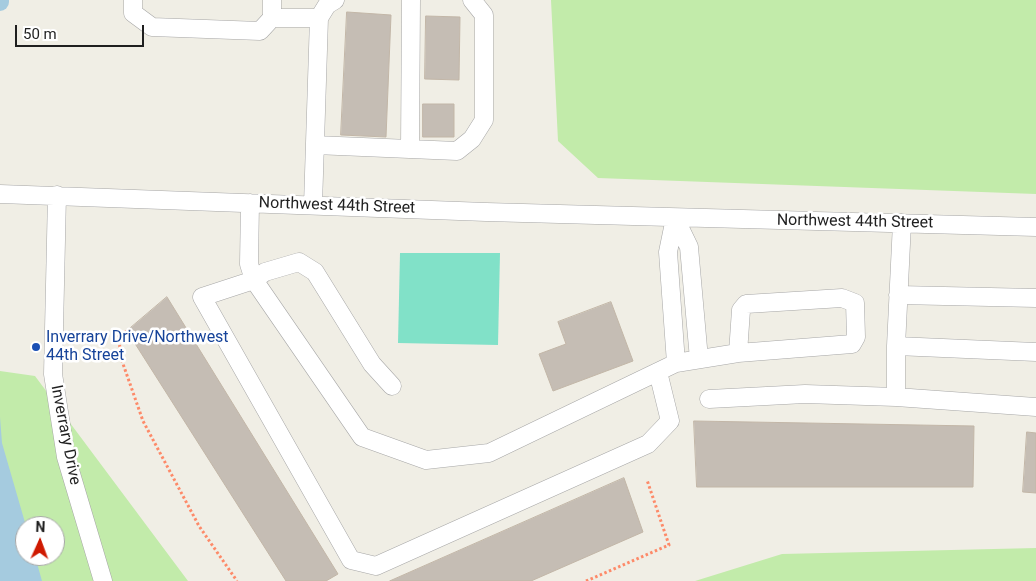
<!DOCTYPE html>
<html>
<head>
<meta charset="utf-8">
<style>
  body { margin:0 }
  #map { position:relative; width:1036px; height:581px; overflow:hidden; background:#f0eee5; font-family:Roboto,sans-serif }
  canvas { display:block }
  .north { position:absolute; left:15px; top:516px; width:50px; height:50px; box-sizing:border-box; background:#fff; border:1px solid #a5a5a5; border-radius:50%; rotate:2deg; font-size:14px; font-weight:700; line-height:20px; text-align:center; color:#1f1f1f }
  .north::after { content:''; display:block; margin:auto; width:18px; height:22px; background:#cf1900; clip-path:polygon(50% 0,100% 100%,50% 72%,0 100%) }
  .scale { position:absolute; left:15px; top:25px; width:129px; height:22px; box-sizing:border-box; border:2px solid #1f1f1f; border-top:0; padding-left:6px; font-size:15px; line-height:18px; white-space:nowrap; color:#1f1f1f; -webkit-text-stroke:4px #fff; paint-order:stroke }
</style>
</head>
<body>
<div id="map">
<canvas width="1036" height="581"></canvas>
<div class="north">N</div>
<div class="scale">50 m</div>
</div>
<script>
const c = document.querySelector('canvas').getContext('2d');
c.lineJoin = 'round';
function paint(path, color) { c.fillStyle = color; c.fill(path, 'evenodd'); }
function trace(path, color, width, dash) { c.strokeStyle = color; c.lineWidth = width; c.lineCap = dash ? 'butt' : 'round'; c.setLineDash(dash || []); c.stroke(path); }
function drawText(font, color, halo, rows, align = 'center') {
  c.font = font + ' Roboto,sans-serif'; c.lineWidth = 5; c.setLineDash([]); c.textBaseline = 'middle'; c.strokeStyle = halo; c.fillStyle = color; for (const [text, x, y, turn = 0] of rows) {
    c.save(); c.translate(x, y); c.rotate((+turn || 0) * Math.PI / 180); c.textAlign = isNaN(turn) ? turn : align; if (halo) c.strokeText(text, 0, 0); c.fillText(text, 0, 0); c.restore();
  }
}
paint(new Path2D(`
  M551,0H1036V194L598,178L558,141Z
  M0,371L35,376L188,581H0ZM25,526H55V556H25Z
  M1036,548V581H695L782,554Z`), '#c2ebaa');
paint(new Path2D(`
  M400,253H500L498,345L398,343Z`), '#81e1c8');
paint(new Path2D(`
  M0,417L2,443L26,526L25,556H35L42,581H0Z`), '#a5cbdf');
trace(new Path2D(`
  M0,2V0`), '#a5cbdf', 18);
const building = new Path2D(`
  M347,12L391,15L386,137L341,135Z
  M426,16L460,17L459,80L425,79Z
  M423,104H454V137H423Z
  M167,297L338,574L326,581H286L127,331Z
  M611,302L633,361L553,391L539,354L566,344L558,322Z
  M694,421L974,426L973,487H697Z
  M1027,432L1036,433V493L1023,492Z
  M624,478L643,532L531,581H390Z`);
paint(building, '#c5bdb4');
trace(building, '#c2b6a7', 1);
const minor = new Path2D(`
  M133,0V13L152,27L260,31L272,18
  M272,0V18H319L313,205
  M319,18L327,5L335,0
  M315,145L457,151L472,139L484,120V15L472,0
  M410,149L411,0
  M0,194L486,212L1036,227
  M57,195L53,374L66,457L103,581
  M250,203L249,264L254,280L362,437L426,460L489,453L676,363L738,353
  M675,218L668,252L676,363
  M675,218L689,247L699,359
  M898,295L1036,298
  M842,298L855,303L856,337L852,344L738,353L741,310L746,304Z
  M896,346L1036,352
  M392,386L372,364L315,272L299,262L265,272L254,280L202,297L351,560L376,566L648,444L670,421L658,372
  M896,397V346L902,223
  M709,399L805,394L896,397L1036,407`);
trace(minor, '#a6a6a6', 19);
trace(new Path2D(`
  M127,331L118,335L122,361L143,421L199,526L237,581
  M586,581L669,545L647,480`), '#fd8a69', 3, [2.5, 2.5]);
trace(minor, '#fff', 18);
for (const [x, y, r, color] of [
  [36,347,5,"#1a4fb4"]
]) { const dot = new Path2D(); dot.arc(x, y, r, 0, 2 * Math.PI); c.fillStyle = color; c.fill(dot); trace(dot, '#fff', 2); }
drawText('16px', '#1f1f1f', '#fff', [
  ["Northwest 44th Street",337,206,2],
  ["Northwest 44th Street",855,222,1],
  ["Inverrary Drive",65,435,79]
]);
drawText('16px', '#164399', '#fff', [
  ["Inverrary Drive/Northwest",46,338],
  ["44th Street",46,356]
], 'left');
</script>
</body>
</html>
